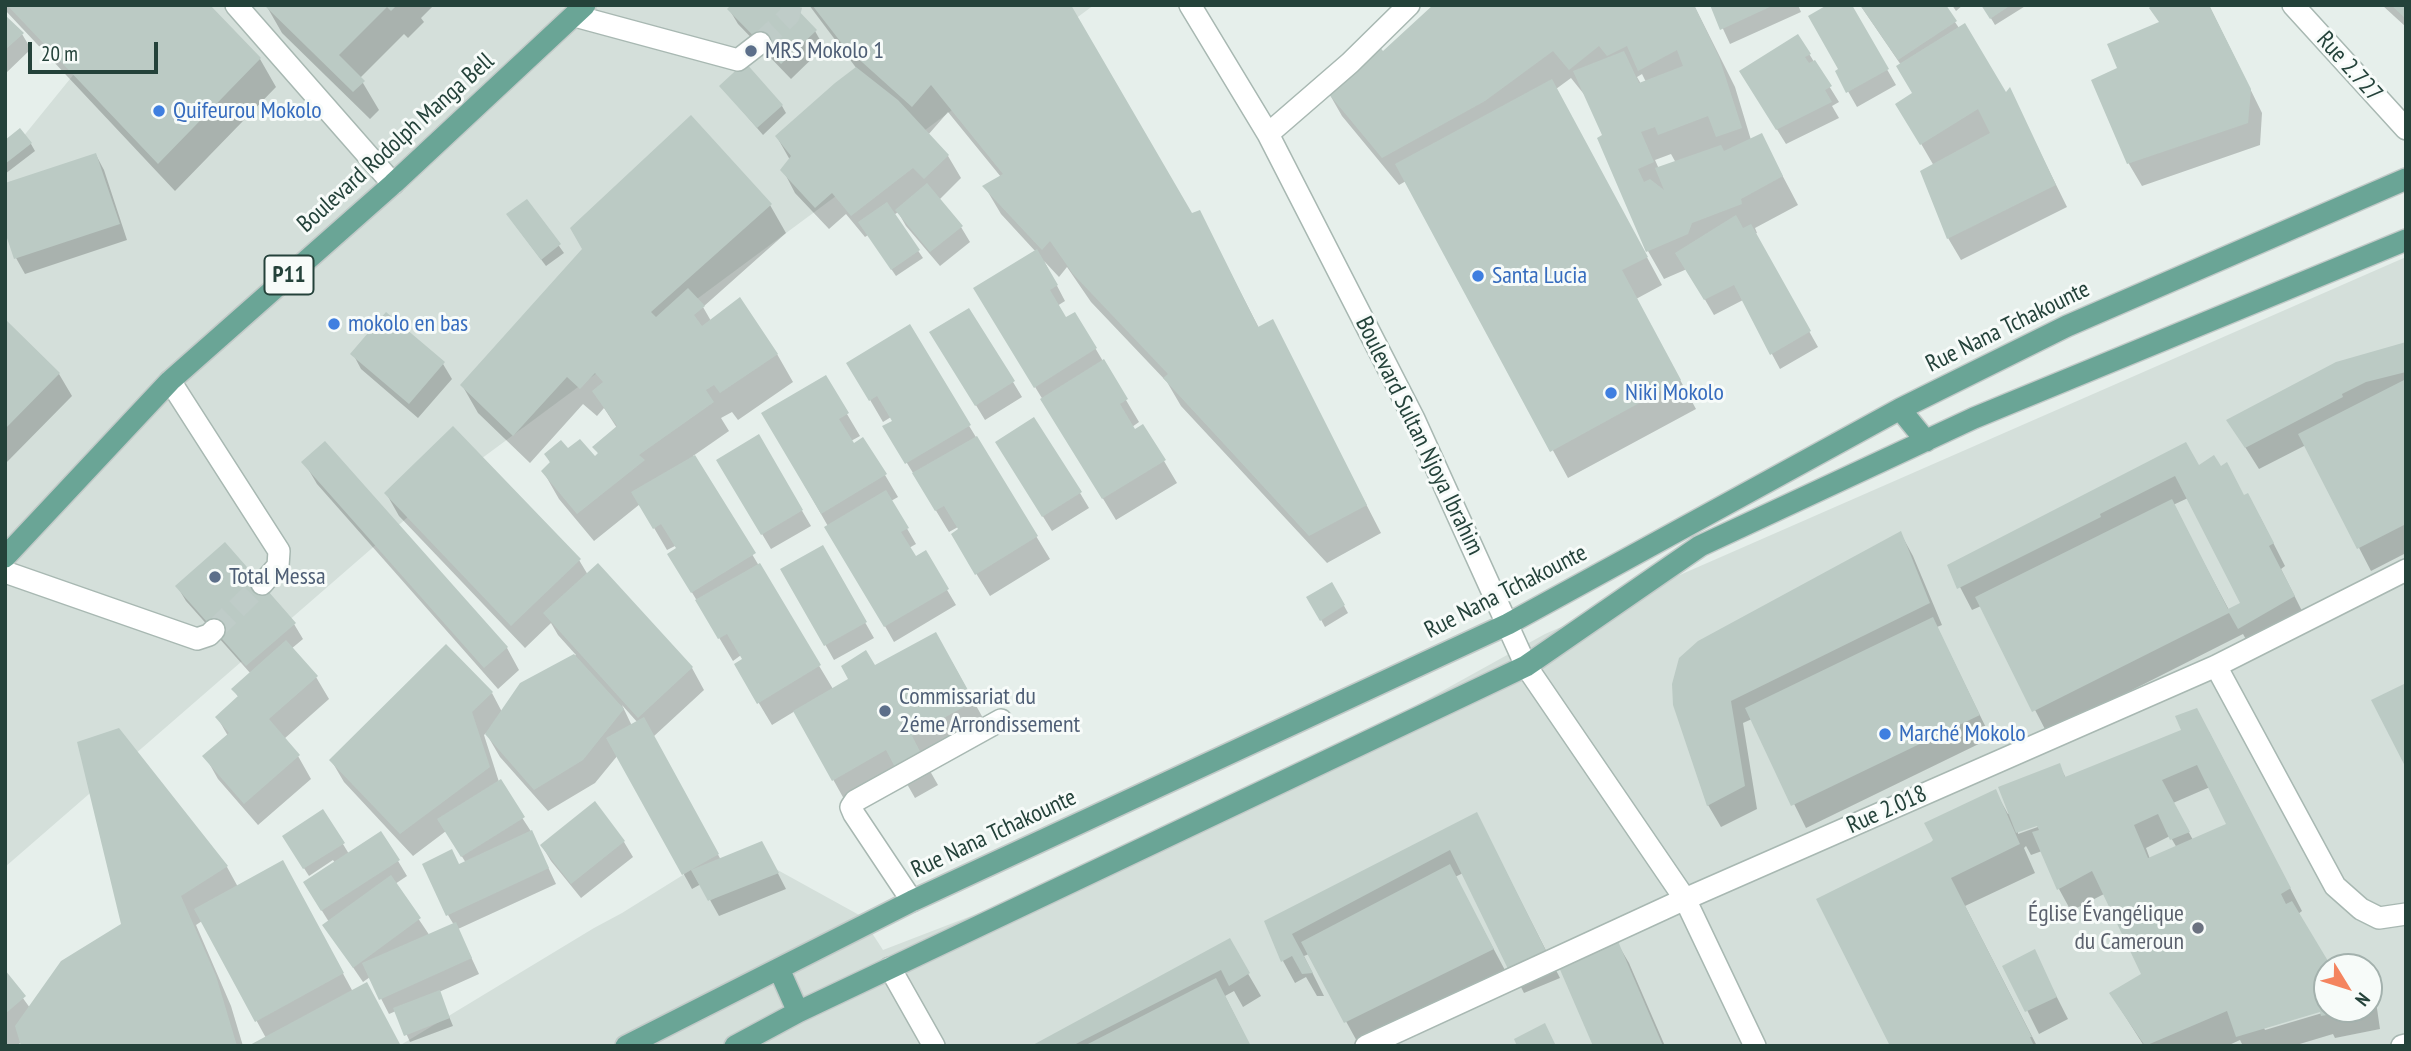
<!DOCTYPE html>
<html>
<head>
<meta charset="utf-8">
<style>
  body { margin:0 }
  #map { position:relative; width:2411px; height:1051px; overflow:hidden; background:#e6efeb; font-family:"PT Sans Narrow",sans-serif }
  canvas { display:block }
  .frame { position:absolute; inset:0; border:7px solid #24423a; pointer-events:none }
  .north { position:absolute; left:2313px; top:953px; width:70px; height:70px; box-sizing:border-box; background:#f7fbf9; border:2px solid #a3b1ad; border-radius:50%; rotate:128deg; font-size:19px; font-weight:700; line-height:28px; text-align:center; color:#24423a }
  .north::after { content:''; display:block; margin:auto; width:24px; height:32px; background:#f4845f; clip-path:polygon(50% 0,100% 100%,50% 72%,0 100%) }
  .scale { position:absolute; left:28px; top:42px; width:130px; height:32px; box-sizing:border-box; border:4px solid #24423a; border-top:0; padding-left:9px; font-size:21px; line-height:24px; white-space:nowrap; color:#24423a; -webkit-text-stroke:5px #f7fbf9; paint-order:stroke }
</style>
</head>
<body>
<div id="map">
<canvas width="2411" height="1051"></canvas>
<div class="frame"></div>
<div class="north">N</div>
<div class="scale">20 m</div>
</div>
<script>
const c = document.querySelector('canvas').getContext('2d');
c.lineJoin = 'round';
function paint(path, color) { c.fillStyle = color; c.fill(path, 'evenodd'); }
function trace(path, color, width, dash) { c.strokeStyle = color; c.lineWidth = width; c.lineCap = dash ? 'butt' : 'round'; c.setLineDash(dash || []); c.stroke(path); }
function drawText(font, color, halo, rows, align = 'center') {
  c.font = font + ' "PT Sans Narrow",sans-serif'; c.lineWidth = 6; c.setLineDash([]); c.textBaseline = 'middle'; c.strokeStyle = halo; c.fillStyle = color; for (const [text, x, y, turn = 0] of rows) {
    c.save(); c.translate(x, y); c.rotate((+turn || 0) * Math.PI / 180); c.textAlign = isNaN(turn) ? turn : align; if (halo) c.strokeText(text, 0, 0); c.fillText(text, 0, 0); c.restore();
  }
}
paint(new Path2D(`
  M130,5H1094L439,490L5,867V159Z
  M2406,257V1046H399L594,928L622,913L691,870L709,901L774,868L861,916L883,950L1184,834L1545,634ZM2327,967H2369V1009H2327Z`), '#d4dfda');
paint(new Path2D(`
  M5,5H208L260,59L276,87L175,191L5,10Z
  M266,5H434L421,18L424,22L408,38L404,34L360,78L379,110L370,119L282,33Z
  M809,5H1069L1192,215L1199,212L1259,328L1272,322L1381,533L1327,563L1181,406L1167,382L1091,302L1067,267L1059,277L1044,261L1065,301L1057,306L1066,320L1075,314L1139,422L1132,427L1164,461L1177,483L1116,520L984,303L1036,252L1001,214L985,187L1001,177L948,112L928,135L948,156L961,178L939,200L961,227L970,242L940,266L906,226L898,212L894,215L923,258L896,276L868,235L865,237L846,214L829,229L795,193L783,170L790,160L777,137L857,69Z
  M1435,5H1694L1735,87L1751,140L1761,135L1798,205L1755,228L1757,233L1754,234L1818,347L1780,369L1743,300L1714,315L1687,269L1664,279L1648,251L1605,136L1587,98L1571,78L1556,89L1662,285L1636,299L1696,409L1568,478L1406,181L1399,185L1342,116L1326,88L1383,53ZM1642,74L1646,82L1641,84L1637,77ZM1671,154L1676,163L1659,169L1655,160Z
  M1712,5H1798L1801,12L1730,44Z
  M1850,5L1896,85L1857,107L1837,72L1841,70Z
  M1860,5H1943L2006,95L2010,91L2067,207L1961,260L1948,238L1922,172L1934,166L1898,104L1914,94L1901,65Z
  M1952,5H1963L1956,11Z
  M1983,5H2027L1995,25Z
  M2155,5H2209L2262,113L2260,145L2142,186L2129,164L2094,81L2119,69L2160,23Z
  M2382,5H2406V27Z
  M729,9L815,31L824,47L791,79L738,24Z
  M5,17L22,34L31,49L5,74Z
  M1798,36L1839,102L1832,106L1839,118L1786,144L1750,86Z
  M721,86L782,106L786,113L763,135Z
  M5,142L31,144L35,151L5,174Z
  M96,155L104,170L127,240L25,274L16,258Z
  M527,201L564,253L546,266L513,222Z
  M770,205L786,233L703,307L711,321L777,354L793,382L738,420L732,412L721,418L729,431L693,456L833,689L874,667L952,662L989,729L926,764L938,785L915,798L903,777L849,808L795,711L772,725L736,665L744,660L741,655L733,661L669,554L677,549L675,546L667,550L640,504L594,541L559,499L543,471L551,464L546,455L568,451L595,459L599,455L595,447L617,428L604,408L597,416L583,404L530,463L478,413L462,385Z
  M5,322L59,374L72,396L5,464Z
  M909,327L1050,559L990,596L966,557L958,527L949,532L885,427L894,422L891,417L883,422L849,364Z
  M2406,344V553L2371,571L2306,445L2259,469L2228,420Z
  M941,348L1013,382L1022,397L985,420Z
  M353,354L443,364L452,379L418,418L361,369Z
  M825,377L860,436L851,441L885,475L898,497L891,501L916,544L909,548L915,559L925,553L956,605L894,642L764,414Z
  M758,436L811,526L771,549L718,460Z
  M2185,444L2199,467L2244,496L2260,517L2285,566L2281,569L2306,619L2252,650L2243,634L2047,733L1981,606L1972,610L1949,566ZM2188,498L2242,604L2229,610L2173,505Z
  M1006,457L1080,493L1089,508L1052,531Z
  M304,462L507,648L519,670L498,689L317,484Z
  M386,493L579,560L588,575L692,668L704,690L653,737L721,860L770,858L786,889L719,916L701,884L692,889L618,755L595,783L548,811L500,757L486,733L484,735L499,782L532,833L556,884L458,929L479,974L439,992L453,1026L410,1042L396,1011L389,1014L370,977L363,982L324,925L329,922L314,898L335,863L333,860L309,876L284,837L323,811L349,854L398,861L407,876L395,884L430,936L454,925L448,915L459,866L466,863L446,831L413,856L344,782L331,760L492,693L502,712L521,685L576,655L558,635L551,623L525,648L399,516ZM622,705L638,723L632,726Z
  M1901,534L1913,556L1942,625L1937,627L1991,738L1806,828L1752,719L1743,723L1757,809L1721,827L1708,805L1675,704Z
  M822,547L874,638L834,660L783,570Z
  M1332,584L1348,613L1325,627L1309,598Z
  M177,586L294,624L303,639L291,649L316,677L329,699L284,739L298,756L311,779L258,825L218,779L205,756L228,736L217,717L239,698L233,689L251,674L186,601Z
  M119,730L227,867L238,887L295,885L353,992L266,1038L202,921L196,925L231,1006L243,1046H23L22,1041L17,1046H5V973L30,1008L123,925Z
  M2209,732L2302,911L2298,914L2330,967H2327V1008L2264,1028L2265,1030L2329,1011L2328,1009H2369V979L2374,988L2380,1029L2335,1038L2333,1034L2293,1046H2243L2240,1040L2227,1046H2144L2111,994L2143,975L2104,894L2071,911L2059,889L2042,851L2031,855L2026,846L2024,848L2035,873L1965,906L2037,1046H1893L1931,844L1995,791L2008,814L2010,813L2059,765L2066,778ZM2210,787L2232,833L2193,840L2173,803ZM2045,821L2046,824L2018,834V831ZM2170,836L2177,848L2150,859L2146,848Z
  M594,804L624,842L633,857L581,898L551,861L542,846Z
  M1477,815L1560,978L1524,993L1463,873L1455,877L1506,972L1359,1045L1309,954L1304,956L1324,996H1317L1306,977L1295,983L1283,961L1267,922Z
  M1229,941L1261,996L1243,1007L1234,991L1225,996L1250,1046H1034Z
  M1616,941L1629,963L1665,1046H1595Z
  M2034,952L2068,1019L2039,1034L2005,966Z`), '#0003');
paint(new Path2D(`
  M7,5H210L261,58L158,164Z
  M264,5H397L391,11L387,7L339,55L365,81L353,92Z
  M731,5H793L817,30L781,64L727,9Z
  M812,5H1071L1192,213L1200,210L1258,327L1273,319L1367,505L1309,536L1163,378L1168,374L1073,274L1050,241L1042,250L982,186L1003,174L931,85L912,107L843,45Z
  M1433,5H1694L1719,57L1742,128L1716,137L1708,116L1658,135L1655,127L1641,132L1654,162L1638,169L1644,182L1650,179L1664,190L1655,168L1721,145L1724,151L1762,133L1783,176L1741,199L1742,204L1692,223L1688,234L1646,252L1597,138L1602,135L1573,71L1624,51L1639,83L1683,66L1677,50L1638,71L1627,46L1607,56L1599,46L1569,70L1553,51L1485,101L1382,158L1323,87L1378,45L1383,51Z
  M1710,5H1774L1720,30Z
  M1827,5H1852L1889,69L1846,93L1835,71L1838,69L1808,16Z
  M1860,5H1946L1957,21L1898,60Z
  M1981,5H2011L1990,19Z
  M2152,5H2209L2251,89L2248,123L2127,164L2091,80L2117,68L2107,44L2159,22L2149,8Z
  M2391,5H2406V19Z
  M5,15L24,33L5,50Z
  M1965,23L2006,92L2010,87L2056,185L1947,239L1920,171L1990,133L1978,109L1920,145L1895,104L1912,93L1896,66Z
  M1798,34L1811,54L1805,57L1809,63L1815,60L1832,86L1825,90L1832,102L1776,130L1739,71Z
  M745,62L783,105L757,128L719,86Z
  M856,67L898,100L949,155L924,179L913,168L851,216L832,193L815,208L780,170L791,156L775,136L835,83Z
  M1552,79L1648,257L1622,270L1681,380L1550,452L1395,164Z
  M691,115L772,204L651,312L656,317L688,288L705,306L694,315L702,326L740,297L778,354L720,393L714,385L706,390L714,402L639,455L645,460L577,514L541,471L550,462L544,454L561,440L568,448L580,439L595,456L598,453L592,447L617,426L592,391L603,382L595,373L580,389L567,377L513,436L460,385L582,249L570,228Z
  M20,128L32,143L5,164V140Z
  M96,153L120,224L14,259L5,232V183Z
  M927,183L963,226L930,252L895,210Z
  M527,199L561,244L541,260L506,214Z
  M887,202L920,250L891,270L858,222Z
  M1736,215L1743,228L1751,224L1811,331L1770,355L1734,285L1704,300L1675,253Z
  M1037,249L1058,285L1050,290L1066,317L1075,312L1097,348L1034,388L973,288Z
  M969,308L1015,381L975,406L929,332Z
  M386,312L445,362L409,404L350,354Z
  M5,319L60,373L5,429Z
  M910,324L971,425L905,464L882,426L892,421L877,396L869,401L846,363Z
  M2406,342V372L2366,382L2342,394L2343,397L2245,448L2226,420L2336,362Z
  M1104,359L1128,399L1120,404L1135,429L1143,424L1166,460L1102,499L1040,399Z
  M826,375L849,413L839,419L854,443L863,437L887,474L821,514L761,413Z
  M2406,379V524L2357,549L2298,434Z
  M1034,417L1082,492L1042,517L995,442Z
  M453,426L581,559L511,626L384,493Z
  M759,434L803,510L761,535L716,460Z
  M977,436L1038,536L975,575L951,534L958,529L944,506L935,511L912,473Z
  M325,441L508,647L484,668L301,462Z
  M2186,442L2199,465L2214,455L2221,466L2227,462L2244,495L2248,493L2274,543L2269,546L2295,596L2238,629L2229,613L2032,712L1975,597L2172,499L2228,609L2240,603L2175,476L2100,514L2101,517L1957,589L1947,565Z
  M695,455L756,553L691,593L667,554L676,548L661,524L653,529L631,492Z
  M886,490L909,528L901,532L916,556L926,550L949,589L884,627L824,527Z
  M1901,531L1930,603L1731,701L1745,786L1707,806L1673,705L1672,684L1679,658L1698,641Z
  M225,542L296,623L246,666L175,586Z
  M823,545L867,622L824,646L780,569Z
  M598,563L693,667L638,718L543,613Z
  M760,563L821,665L757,704L734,664L742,659L727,634L718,639L695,600Z
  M1332,582L1345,605L1320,621L1306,597Z
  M1933,617L1980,715L1791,806L1745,708Z
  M936,632L974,701L912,736L923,757L897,771L886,750L832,781L793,711L848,679L841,666L866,650L875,665Z
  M286,640L318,676L269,719L300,755L244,804L202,756L229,733L215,717L238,696L231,689Z
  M446,644L493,692L472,712L490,767L400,834L329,760Z
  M574,654L624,709L583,760L534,790L485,734L520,683Z
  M2406,683V768L2371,700Z
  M2197,708L2291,888L2281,894L2286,904L2292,901L2331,966L2358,959L2363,967H2327V1009L2356,1010L2321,1016L2320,1012L2236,1037L2227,1011L2145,1046L2109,993L2141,974L2092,871L2057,890L2032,832L2039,830L2037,826L2016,833L1998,787L2060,763L2065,777L2181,730L2175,716ZM2197,765L2226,824L2148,858L2134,825L2158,814L2170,840L2190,832L2162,780Z
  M644,717L719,854L682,875L606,738Z
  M119,728L228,866L181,896L216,976L237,1046H21L15,1026L61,961L121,924L77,742Z
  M501,779L525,817L461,857L437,819Z
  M1996,789L2020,844L1951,878L2032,1037H2030L2034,1046H1890L1816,899L1931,842L1933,840L1924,823Z
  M595,801L625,841L571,884L540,845Z
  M323,809L345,843L303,869L282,836Z
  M1477,812L1548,955L1509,971L1450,850L1292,934L1313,973L1302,974L1292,956L1281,962L1264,921Z
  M532,830L549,868L446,916L422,864L452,849L459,864Z
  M381,831L400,860L321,911L303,882Z
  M762,841L779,873L708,901L691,870Z
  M283,860L344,973L255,1022L194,909Z
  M1450,864L1494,949L1344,1023L1301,942Z
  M391,875L421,918L353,968L322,925Z
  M456,922L472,958L379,1000L362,963Z
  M1230,938L1250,973L1229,986L1221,970L1072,1046H1031Z
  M1617,939L1663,1046H1593L1558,965Z
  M2035,949L2057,997L2025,1012L2002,966Z
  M5,970L26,996L5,1014Z
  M1216,978L1251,1046H1084Z
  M367,982L401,1046H248Z
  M440,990L450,1018L404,1036L393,1008Z
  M1545,1023L1556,1046H1517L1514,1039Z`), '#bbcac4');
trace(new Path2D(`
  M760,43L789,16L792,5
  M214,630L262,584`), '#bfccc8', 21, [21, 10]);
const minor = new Path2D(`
  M236,5L393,184
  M1190,5L1268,134L1414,419L1526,666L1685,899L1755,1046
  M2293,5L2406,129
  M575,16L738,60L760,43
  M1268,134L1350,63L1409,5
  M170,381L279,551L278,566L262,584
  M5,572L197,639L209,635L214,630
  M2216,666L2335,886L2361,909L2379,918L2406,914
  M912,901L854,814L851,807L855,801L1001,720
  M890,968L934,1046
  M1366,1046L1685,899L2216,666L2406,570
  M2402,1046L2406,1045`);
const major = new Path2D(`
  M1900,409L1926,441
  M5,557L170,381L393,184L585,5
  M779,969L798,1012
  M626,1046L912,901L1508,624L1900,409L2067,326L2406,179
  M735,1046L798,1012L1526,666L1700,546L1974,418L2406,240`);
trace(minor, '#a8b8b2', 24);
trace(major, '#c2cac8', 24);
trace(minor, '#fff', 21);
trace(major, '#6aa596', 21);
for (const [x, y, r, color] of [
  [751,51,7,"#5c6f8a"],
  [159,111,7,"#3f7fe0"],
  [1478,276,7,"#3f7fe0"],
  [334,324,7,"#3f7fe0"],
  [1611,393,7,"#3f7fe0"],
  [215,577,7,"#5c6f8a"],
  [885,711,7,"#5c6f8a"],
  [1885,734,7,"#3f7fe0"],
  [2198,928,7,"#6b7280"]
]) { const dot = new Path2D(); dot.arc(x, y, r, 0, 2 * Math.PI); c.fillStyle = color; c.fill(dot); trace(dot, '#f7fbf9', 2.5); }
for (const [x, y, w] of [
  [289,275,49]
]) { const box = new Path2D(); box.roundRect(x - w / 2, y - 19.5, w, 39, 5); c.fillStyle = '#f7fbf9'; c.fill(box); trace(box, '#24423a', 2); }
drawText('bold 23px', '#24423a', null, [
  ["P11",289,275]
]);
drawText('24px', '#4e5e75', '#f7fbf9', [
  ["MRS Mokolo 1",765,51],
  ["Total Messa",229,577],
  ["Commissariat du",899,697],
  ["2éme Arrondissement",899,725]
], 'left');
drawText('24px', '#24423a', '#f7fbf9', [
  ["Rue 2.727",2349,67,48],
  ["Boulevard Rodolph Manga Bell",396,143,-42],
  ["Rue Nana Tchakounte",2008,327,-26],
  ["Boulevard Sultan Njoya Ibrahim",1419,436,64],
  ["Rue Nana Tchakounte",1506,592,-27],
  ["Rue 2.018",1887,810,-24],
  ["Rue Nana Tchakounte",994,834,-25]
]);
drawText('24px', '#366cbe', '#f7fbf9', [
  ["Quifeurou Mokolo",173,111],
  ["Santa Lucia",1492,276],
  ["mokolo en bas",348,324],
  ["Niki Mokolo",1625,393],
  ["Marché Mokolo",1899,734]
], 'left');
drawText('24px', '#5b616d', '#f7fbf9', [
  ["Église Évangélique",2184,914],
  ["du Cameroun",2184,942]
], 'right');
</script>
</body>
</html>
